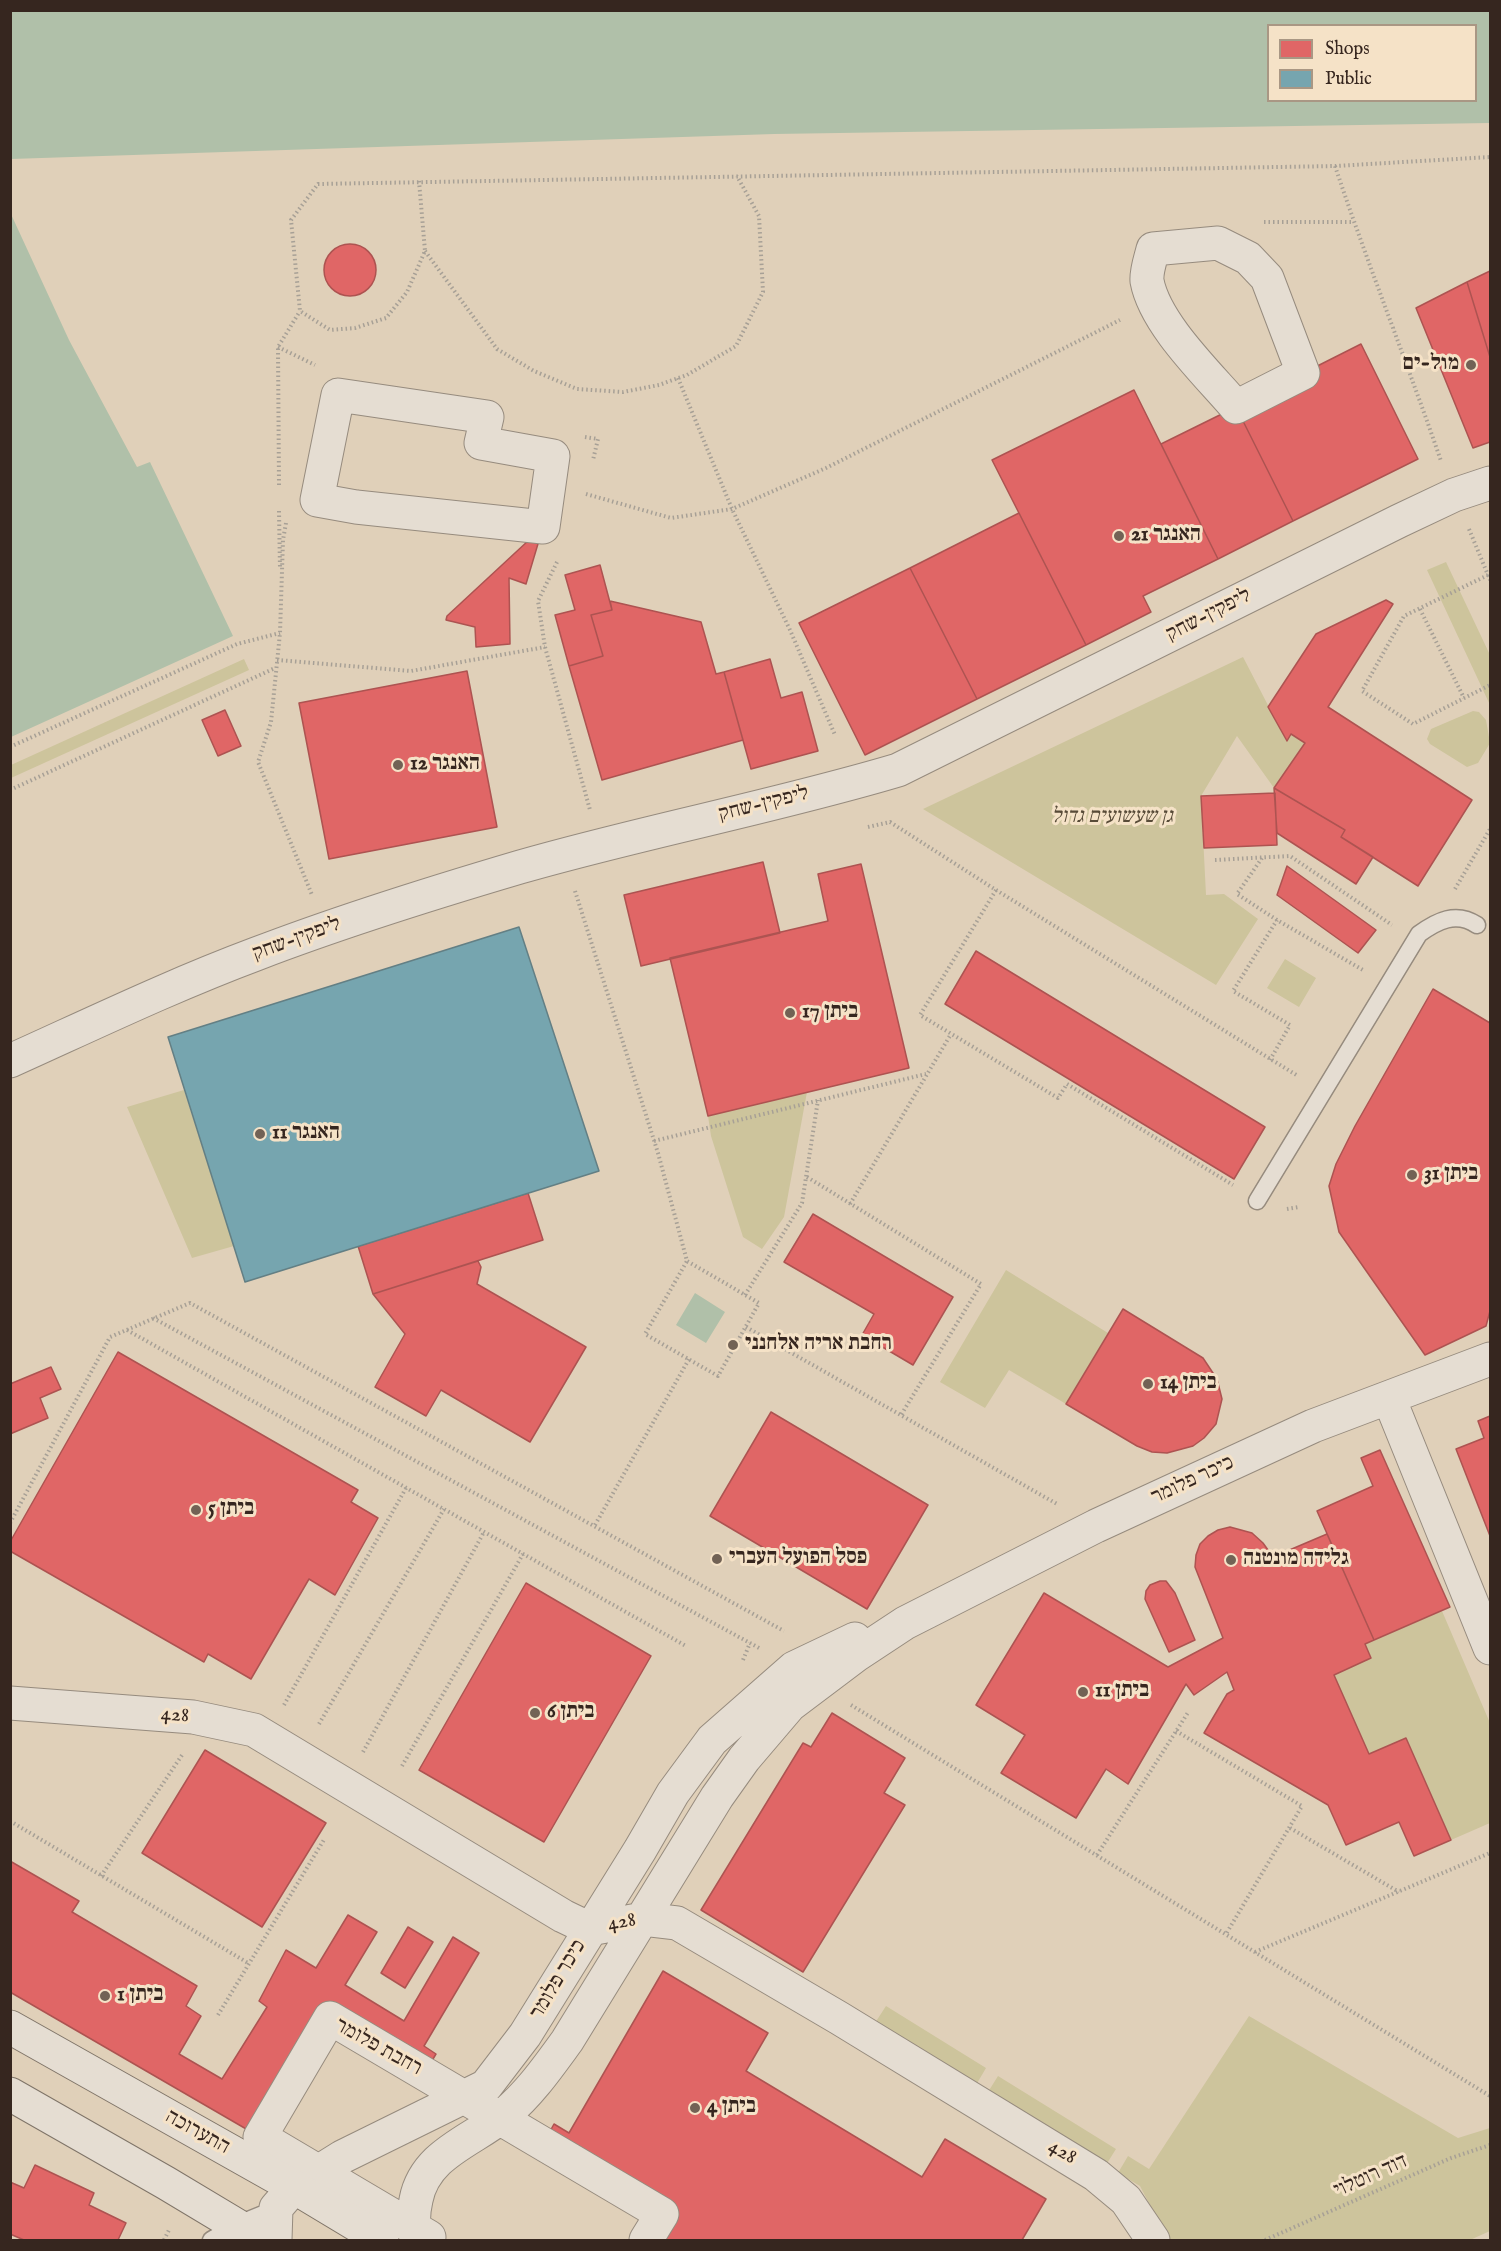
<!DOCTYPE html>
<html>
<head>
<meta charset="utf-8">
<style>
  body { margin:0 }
  #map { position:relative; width:1501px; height:2251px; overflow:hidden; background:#e0d0b9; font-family:"IM FELL English",serif }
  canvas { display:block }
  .frame { position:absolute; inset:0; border:12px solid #36261f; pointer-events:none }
  .legend { position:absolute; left:1267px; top:24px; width:210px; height:78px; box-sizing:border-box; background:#f5e2c7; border:2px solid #a99784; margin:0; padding:8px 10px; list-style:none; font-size:18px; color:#36261f }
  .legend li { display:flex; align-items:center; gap:12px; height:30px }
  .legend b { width:30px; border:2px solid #a99784 }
</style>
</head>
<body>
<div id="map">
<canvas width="1501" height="2251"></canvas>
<div class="frame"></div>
<ul class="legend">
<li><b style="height:16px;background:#e06666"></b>Shops</li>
<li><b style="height:16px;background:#76a5af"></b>Public</li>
</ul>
</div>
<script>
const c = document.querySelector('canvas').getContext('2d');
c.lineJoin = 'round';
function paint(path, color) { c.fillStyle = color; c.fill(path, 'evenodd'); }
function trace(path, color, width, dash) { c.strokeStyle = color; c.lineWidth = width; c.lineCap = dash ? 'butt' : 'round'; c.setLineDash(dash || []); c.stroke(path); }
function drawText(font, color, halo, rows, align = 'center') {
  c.font = font + ' "IM FELL English","Frank Ruhl Libre",serif'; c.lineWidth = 6; c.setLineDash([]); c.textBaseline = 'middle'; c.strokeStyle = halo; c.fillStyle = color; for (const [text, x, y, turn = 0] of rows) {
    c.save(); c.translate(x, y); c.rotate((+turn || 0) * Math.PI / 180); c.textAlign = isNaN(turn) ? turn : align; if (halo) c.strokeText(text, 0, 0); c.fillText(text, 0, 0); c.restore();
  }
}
paint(new Path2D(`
  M1446,562L1490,655V705L1427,570Z
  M1243,657L1286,740L1291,734L1305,743L1274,788L1237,736L1201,796L1206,895L1224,894L1258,919L1216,985L923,809Z
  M244,659L249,670L11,778V765Z
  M1473,711L1479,712L1486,720L1490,743L1478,763L1467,767L1430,744L1427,739L1431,729Z
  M1285,959L1316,978L1299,1007L1267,988Z
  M184,1090L234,1246L192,1258L127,1107Z
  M807,1092L784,1217L762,1249L743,1237L711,1136L708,1116Z
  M1006,1270L1108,1333L1066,1404L1009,1370L985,1408L940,1382Z
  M1442,1611L1490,1723V1823L1451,1840L1406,1738L1369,1754L1334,1675L1371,1658L1365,1644Z
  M886,2006L986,2068L976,2085L875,2023Z
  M1249,2016L1458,2138L1490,2128V2231L1470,2240H1168L1140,2186L1118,2173L1128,2156L1149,2169Z
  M998,2076L1116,2149L1106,2165L988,2092Z`), '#cdc49c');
paint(new Path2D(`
  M10,11H1490V123L774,134L11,159ZM1268,26H1476V100H1268Z
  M10,212L69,340L137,467L150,462L233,636L11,737Z
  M695,1293L725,1312L706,1343L676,1325Z`), '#b0c0a9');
const shops = new Path2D(`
  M324 270a26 26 0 1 1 52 0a26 26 0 1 1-52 0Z
  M1490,271V357L1467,282Z
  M1467,282L1490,357V442L1473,448L1416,308Z
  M1361,344L1418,459L1293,521L1236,407Z
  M1134,390L1218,559L1143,596L1151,612L1086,645L992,460Z
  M1236,407L1293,521L1218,559L1161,444Z
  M1019,513L1086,645L977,699L910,568Z
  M543,527L526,584L509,578L510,644L476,647L475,627L446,620L447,616Z
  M600,565L612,610L591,615L603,656L569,666L555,615L575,610L565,575Z
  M910,568L977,699L865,755L799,623Z
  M1386,600L1393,604L1328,707L1472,800L1418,886L1341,837L1345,830L1274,788L1305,743L1291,734L1287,741L1268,707L1316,634Z
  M610,601L701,622L716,674L724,672L743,740L602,780L569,666L603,656L591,615L612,610Z
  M770,659L781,698L802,692L818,751L751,769L724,672Z
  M467,671L497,827L329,859L299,703Z
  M225,710L241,746L218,756L202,720Z
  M1274,788L1345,830L1341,837L1373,857L1356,884L1277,833Z
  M1275,793L1277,845L1204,848L1201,796Z
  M763,862L780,933L641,966L624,895Z
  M861,864L909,1068L708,1116L670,958L828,921L818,874Z
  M1287,866L1376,930L1358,953L1277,895Z
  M976,951L1265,1127L1234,1179L945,1004Z
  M1433,989L1490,1023V1311L1486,1326L1425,1355L1339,1232L1329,1186L1336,1164L1355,1126Z
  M528,1193L543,1240L373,1294L358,1246Z
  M813,1214L953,1297L913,1365L862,1335L874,1314L784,1262Z
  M478,1261L481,1267L477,1284L586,1347L530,1442L441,1390L426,1416L375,1387L405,1334L373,1294Z
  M1123,1309L1203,1358L1217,1379L1222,1399L1216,1424L1204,1438L1193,1446L1167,1453L1152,1452L1137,1446L1066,1404Z
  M118,1352L358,1490L351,1502L378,1518L335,1595L309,1579L251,1679L208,1654L204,1662L10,1551V1542Z
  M51,1367L61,1389L40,1398L48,1418L10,1434V1384Z
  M771,1412L928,1505L867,1609L710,1516Z
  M1490,1416V1536L1456,1449L1484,1438L1478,1421Z
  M1380,1450L1450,1607L1374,1640L1317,1511L1373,1486L1361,1458Z
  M1230,1527L1252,1533L1263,1543L1273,1557L1327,1534L1374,1640L1365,1644L1371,1658L1334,1675L1369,1754L1406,1738L1451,1840L1414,1856L1399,1822L1346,1845L1328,1805L1204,1733L1227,1694L1234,1690L1227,1672L1194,1695L1186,1684L1128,1784L1106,1769L1076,1818L1001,1773L1025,1735L976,1705L1044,1593L1168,1667L1223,1638L1195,1567L1196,1555L1200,1544L1208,1536L1218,1530Z
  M1160,1581H1166L1175,1593L1195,1640L1169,1652L1145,1599L1146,1591L1150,1585Z
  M526,1583L651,1656L544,1842L419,1770Z
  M832,1713L905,1758L884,1793L905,1805L803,1972L701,1910L803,1743L811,1747Z
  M205,1750L326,1823L262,1927L142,1853Z
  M10,1861L79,1901L72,1912L197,1986L186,2006L201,2016L179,2054L222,2079L267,2007L259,2001L286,1950L316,1968L348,1915L377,1932L345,1985L404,2021L453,1937L479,1953L424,2046L436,2054L424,2074L330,2018L260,2137L10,1992Z
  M408,1927L433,1942L405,1988L381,1973Z
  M663,1971L768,2033L746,2071L894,2160L922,2177L945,2139L1046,2199L1022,2240H646L662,2214L543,2144L554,2124L569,2133Z
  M35,2165L94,2193L89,2205L126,2223L118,2240H24L10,2234V2182L24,2188Z`);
paint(shops, '#e06666');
trace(shops, '#ad5351', 1.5);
const public = new Path2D(`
  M519,927L599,1171L245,1282L168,1037Z`);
paint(public, '#76a5af');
trace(public, '#637f84', 1.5);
const lane = new Path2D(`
  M1257,1201L1419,934C1437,921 1456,911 1477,925
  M211,2240L236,2225L278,2208`);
const street = new Path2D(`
  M1218,243L1248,258L1267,278L1303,373L1236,407C1207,373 1155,324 1147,281C1146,271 1151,258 1153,249Z
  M338,395L487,417L481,443L553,456L543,527L356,507L317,500Z
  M10,1061C92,1024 173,985 256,954C342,921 432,893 520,867C645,831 774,807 898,770L1399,521L1454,495L1490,483
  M1389,1398L1490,1648
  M10,1703L193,1717L254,1730L563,1916L590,1929L643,1919L677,1923L839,2018L1096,2175L1126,2200L1153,2240
  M429,2237L260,2137L330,2018L662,2214L646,2240
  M275,2240L276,2208L294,2187L342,2157L486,2086L525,2035L640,1850L673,1793L712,1740L794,1668L855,1639
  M417,2240C412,2227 413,2213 416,2200C425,2153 473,2141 505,2114C530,2093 548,2067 567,2041L717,1797L744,1759L790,1705L855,1656L905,1623L1096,1526L1313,1426L1490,1359`);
const secondary = new Path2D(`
  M10,2027L294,2187L382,2240
  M10,2094L166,2183L261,2240`);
trace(lane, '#968b7e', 19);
trace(street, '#968b7e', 35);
trace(secondary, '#7f7468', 35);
trace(new Path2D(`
  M1335,166C1368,265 1407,362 1441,461
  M419,181L425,251L407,292L386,318L355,328L330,330L300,311L291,220L318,184L1335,166L1490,157
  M1264,222H1353
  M425,251L497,349L534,371L577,389L623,392L659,385L687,375L736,346L763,292L759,216L737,176
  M278,347L315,365
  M678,378L732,509L790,630L835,735
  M585,437L598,439L593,460
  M279,485L278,347L300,311
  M586,494L671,518L732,509L826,468L1120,320
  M279,511L280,569
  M286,523L283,540L280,633L271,722L258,762L312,895
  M1469,529L1490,580
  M557,562L538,601L545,647L590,810
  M1488,575L1404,616L1362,691L1413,724L1490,685
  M1420,609L1464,698
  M277,660L411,671L545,647
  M10,747L237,644L280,633
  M10,790L275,668
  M868,827L890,822L996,890L1298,1076
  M1262,858L1237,894L1277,920L1363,970
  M1215,860L1290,856L1392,925
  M1455,889L1490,829
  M996,890L920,1015L1058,1098L1067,1084L1233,1185
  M575,891L658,1153L687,1261L759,1303L718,1376L645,1334L687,1261
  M1270,1060L1290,1025L1233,991L1277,920
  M654,1141L926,1074
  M807,1177L981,1284L901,1415
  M850,1204L951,1034
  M1287,1209L1299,1207
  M745,1295L802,1203L818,1100
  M153,1318L761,1649
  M746,1327L1057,1504
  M127,1330L686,1646
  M10,1523L110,1337L190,1303L784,1631
  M595,1525L689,1359
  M743,1660L750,1643
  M284,1705L406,1488
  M851,1705L1490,2096
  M319,1724L444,1509
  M1176,1731L1302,1806L1226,1934
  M363,1752L484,1532
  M402,1766L523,1554
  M10,1821L248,1963
  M1290,1828L1399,1892
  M1097,1855L1189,1711
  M101,1876L182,1755
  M1255,1952L1490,1853
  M218,2015L325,1838
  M164,2240L170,2228
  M1265,2240L1451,2158L1490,2145`), '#a7a096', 4, [1.5, 3]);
trace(lane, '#e5ddd2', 16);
trace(street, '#e5ddd2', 33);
trace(secondary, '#e5ddd2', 33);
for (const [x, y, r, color] of [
  [1471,365,6,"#726255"],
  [1119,536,6,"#726255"],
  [398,765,6,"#726255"],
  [790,1013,6,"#726255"],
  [260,1134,6,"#726255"],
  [1412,1175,6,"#726255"],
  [733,1345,6,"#726255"],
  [1148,1384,6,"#726255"],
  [196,1510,6,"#726255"],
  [717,1559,6,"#726255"],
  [1231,1560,6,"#726255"],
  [1083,1692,6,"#726255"],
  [535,1713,6,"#726255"],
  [105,1996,6,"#726255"],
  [695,2108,6,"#726255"]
]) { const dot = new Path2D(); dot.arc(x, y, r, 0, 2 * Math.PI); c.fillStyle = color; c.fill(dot); trace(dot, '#f5e2c7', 2); }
drawText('bold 21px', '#36261f', '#f5e2c7', [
  ["מול-ים",1459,365,"right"],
  ["האנגר 21",1131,536],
  ["האנגר 12",410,765],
  ["ביתן 17",802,1013],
  ["האנגר 11",272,1134],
  ["ביתן 31",1424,1175],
  ["רחבת אריה אלחנני",745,1345],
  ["ביתן 14",1160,1384],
  ["ביתן 5",208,1510],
  ["פסל הפועל העברי",729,1559],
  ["גלידה מונטנה",1243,1560],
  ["ביתן 11",1095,1692],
  ["ביתן 6",547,1713],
  ["ביתן 1",117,1996],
  ["ביתן 4",707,2108]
], 'left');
drawText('21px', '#36261f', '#f5e2c7', [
  ["ליפקין-שחק",1209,616,-27],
  ["ליפקין-שחק",764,805,-14],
  ["ליפקין-שחק",297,940,-20],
  ["כיכר פלומר",1193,1481,-25],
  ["428",175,1716,5],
  ["428",622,1923,-9],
  ["כיכר פלומר",559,1980,-59],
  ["רחבת פלומר",378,2048,29],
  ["התערוכה",197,2133,29],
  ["428",1062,2153,31],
  ["דוד רוטלוי",1371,2177,-24]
]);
drawText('italic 21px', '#584b38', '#f5e2c7', [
  ["גן שעשועים גדול",1112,818]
]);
</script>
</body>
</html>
